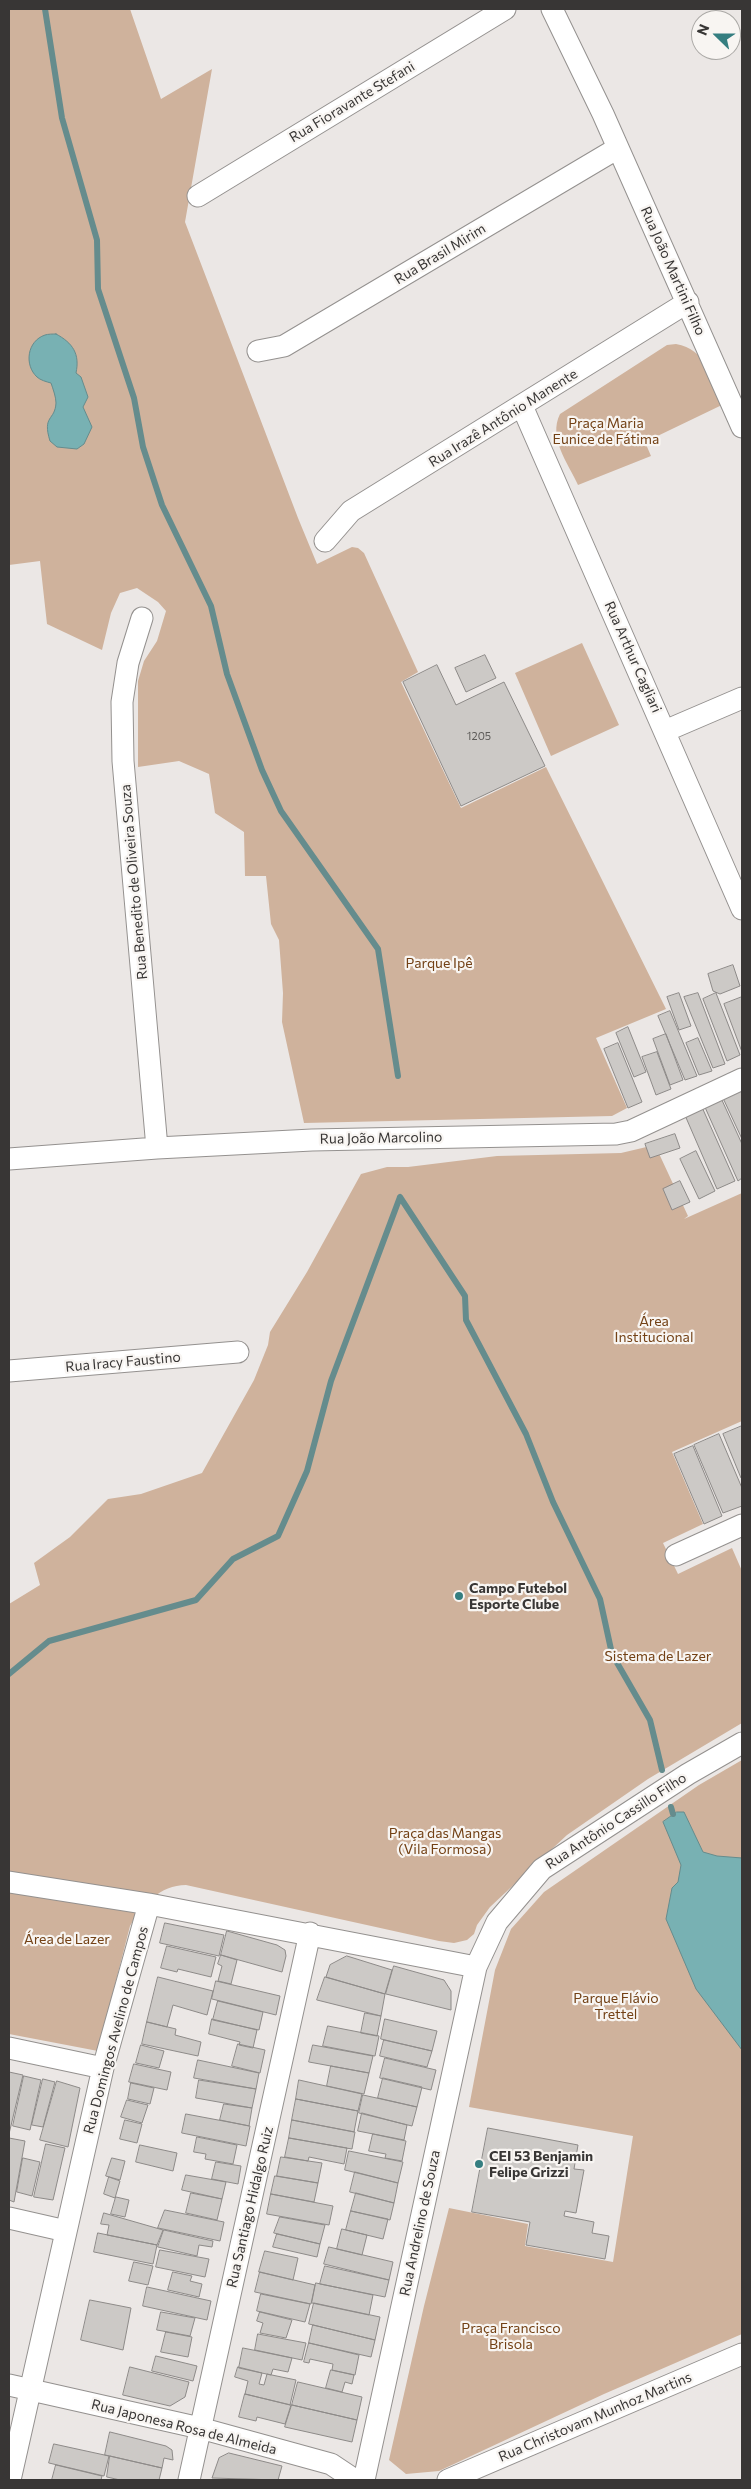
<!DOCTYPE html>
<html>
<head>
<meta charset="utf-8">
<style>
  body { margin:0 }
  #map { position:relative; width:751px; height:2489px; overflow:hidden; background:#ebe7e5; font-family:Commissioner,sans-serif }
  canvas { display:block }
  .frame { position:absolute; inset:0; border:10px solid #383635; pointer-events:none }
  .north { position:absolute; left:691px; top:10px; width:50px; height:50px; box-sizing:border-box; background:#f8f5f2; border:1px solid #aba9a6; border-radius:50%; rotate:292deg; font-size:14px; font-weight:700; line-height:20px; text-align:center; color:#383635 }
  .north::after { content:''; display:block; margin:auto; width:18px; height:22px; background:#357e80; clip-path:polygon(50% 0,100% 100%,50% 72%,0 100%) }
</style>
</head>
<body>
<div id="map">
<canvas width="751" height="2489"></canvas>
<div class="frame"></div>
<div class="north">N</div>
</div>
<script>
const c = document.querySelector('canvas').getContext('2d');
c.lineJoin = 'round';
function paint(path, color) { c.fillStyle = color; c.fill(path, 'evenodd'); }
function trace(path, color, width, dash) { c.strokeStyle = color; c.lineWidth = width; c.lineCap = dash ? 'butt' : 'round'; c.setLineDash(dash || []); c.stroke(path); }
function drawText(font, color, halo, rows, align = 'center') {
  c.font = font + ' Commissioner,sans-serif'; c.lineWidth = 4.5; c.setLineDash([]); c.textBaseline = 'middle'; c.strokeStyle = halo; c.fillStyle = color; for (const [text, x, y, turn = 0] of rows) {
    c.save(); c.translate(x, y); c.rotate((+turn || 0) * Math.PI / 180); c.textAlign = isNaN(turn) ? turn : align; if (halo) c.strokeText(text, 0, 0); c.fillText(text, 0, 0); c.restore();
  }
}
paint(new Path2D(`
  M9,9H130L161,99L212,69L185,222L298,518L317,564L352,547L358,548L364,553L418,672L401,682L461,808L546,767L666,1009L596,1038L627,1108L612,1116L304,1123L282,1022L283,993L279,940L271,924L266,876H245L244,832L215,813L209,774L179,761L138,767V681L144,661L157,641L166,611L158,602L137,588L120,593L111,613L102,650L47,624L40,561L9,565Z
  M676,344C706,349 713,379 724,404L645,442L651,456L578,485C568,463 548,438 560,414L667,345Z
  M582,643L619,725L551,756L515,673Z
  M655,1145L688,1216L684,1219L742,1193V1421L672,1452L703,1524L663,1543L678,1574L732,1548L742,1571V1723L648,1779L567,1835L490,1907L477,1925L474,1934L467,1940L454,1943L439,1941L186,1885C160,1885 142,1905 130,1926L98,2051L9,2034V1604L40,1585L34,1563L70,1537L108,1499L141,1494L202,1473L254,1380L268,1345L270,1332L307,1272L361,1174L387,1167H408L497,1156L621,1153Z
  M742,1760V2334L604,2394L439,2471L406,2474L389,2460L424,2306L449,2208L528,2224L525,2246L613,2262L633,2136L469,2107L495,1970L511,1929L544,1892L699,1785Z`), '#cfb29c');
const water = new Path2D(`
  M56,334C73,343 80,354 76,373L81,377L88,397L83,407L92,427L84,444L77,449L57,447L50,441C42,415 55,421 56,403C56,397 53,389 51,383C47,382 40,380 37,377C24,365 27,341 45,335C48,334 53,334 56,334Z
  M677,1812H684L703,1852L717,1856L742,1858V2050L696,1989L666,1919L672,1888L678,1882L681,1865L663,1822Z`);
paint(water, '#78b1b3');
trace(water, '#658c8d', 1);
trace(new Path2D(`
  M45,9L62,118L97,240L98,289L134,398L143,447L162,505L211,606L227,674L262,770L281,811L378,949L398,1076
  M400,1197L465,1296L466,1320L526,1434L553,1502L600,1599L612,1654L650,1720L662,1770
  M9,1674L49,1641L196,1600L233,1559L278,1536L307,1471L331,1381L400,1197
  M671,1807L673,1814`), '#658c8d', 6);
const building = new Path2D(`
  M485,655L496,678L466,692L455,668Z
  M437,665L456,705L504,682L545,766L461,806L403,682Z
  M733,965L740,986L720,994L713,991L708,974Z
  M679,993L691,1026L679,1030L667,997Z
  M698,993L725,1064L713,1068L684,997Z
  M716,993L740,1055L727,1061L703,999Z
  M742,997V1052L724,1004Z
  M670,1011L697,1076L685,1080L658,1016Z
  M628,1027L646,1072L634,1077L616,1033Z
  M666,1034L683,1080L670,1085L653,1039Z
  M698,1038L712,1071L699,1075L686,1043Z
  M618,1043L642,1102L628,1108L604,1049Z
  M657,1052L671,1089L656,1095L642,1057Z
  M741,1090L742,1093V1139L723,1098Z
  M721,1098L742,1144V1178L738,1181L704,1105Z
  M701,1105L735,1181L717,1189L684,1113Z
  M675,1134L680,1148L650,1158L645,1144Z
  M696,1151L715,1191L699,1199L680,1159Z
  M680,1181L690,1202L672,1210L663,1189Z
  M742,1426V1478H741L723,1434Z
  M719,1434L742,1488V1506L723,1513L694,1445Z
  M693,1446L722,1516L704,1524L674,1454Z
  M165,1923L224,1935L219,1956L160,1943Z
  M227,1931L277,1945L285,1950L286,1956L282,1972L221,1955Z
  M167,1946L216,1957L211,1977L178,1969L177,1972L161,1968Z
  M221,1955L237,1960L231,1984L218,1981L222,1966L218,1964Z
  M347,1956L392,1970L385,1994L326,1977L330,1965Z
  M394,1966L444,1980L451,1991V2010L386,1994Z
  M158,1977L213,1991L207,2015L173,2005L167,2027L147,2022Z
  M325,1977L385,1994L381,2016L317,2000Z
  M216,1981L280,1996L276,2015L212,1999Z
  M218,2001L263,2012L259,2030L213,2020Z
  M365,2013L381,2016L377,2036L361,2033Z
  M212,2019L257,2030L253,2048L239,2045L240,2042L209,2034Z
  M385,2019L437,2031L432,2051L381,2039Z
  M147,2022L176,2029L175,2035L201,2042L198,2056L142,2044Z
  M328,2026L379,2036L375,2056L323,2046Z
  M384,2040L432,2051L427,2067L380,2056Z
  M238,2044L265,2050L260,2073L232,2066Z
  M141,2045L164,2051L159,2068L136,2063Z
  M313,2045L373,2056L369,2073L309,2062Z
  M385,2058L436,2070L431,2090L380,2078Z
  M198,2060L259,2073L256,2089L194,2078Z
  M134,2064L171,2072L167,2090L129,2082Z
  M331,2066L369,2073L364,2094L327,2086Z
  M9,2072L23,2075L9,2134Z
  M24,2076L41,2080L30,2130L13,2126Z
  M383,2078L422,2087L417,2107L378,2098Z
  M43,2079L55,2082L43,2127L32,2125Z
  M199,2080L256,2089L252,2108L196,2098Z
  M299,2080L362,2094L358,2111L296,2099Z
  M57,2081L80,2088L68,2147L40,2140Z
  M131,2083L154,2088L150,2104L128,2099Z
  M363,2095L417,2107L412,2126L359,2113Z
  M296,2099L358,2111L354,2132L292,2120Z
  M127,2100L148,2105L142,2123L121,2117Z
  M224,2104L252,2108L249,2126L220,2120Z
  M362,2113L407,2125L404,2140L358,2131Z
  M186,2114L250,2126L246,2146L182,2133Z
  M125,2120L142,2124L137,2143L120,2139Z
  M292,2120L355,2132L352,2149L289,2138Z
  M488,2128L578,2145L574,2169L584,2170L576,2213L565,2211L564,2216L594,2222L592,2233L609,2236L605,2259L526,2245L530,2222L472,2212Z
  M373,2134L406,2141L402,2161L385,2158L386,2154L369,2151Z
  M197,2137L237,2145L233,2164L205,2159L206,2154L194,2152Z
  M9,2138L25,2141L14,2202L9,2200Z
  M289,2138L347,2148L344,2164L309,2157L308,2161L285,2157Z
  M46,2144L65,2148L53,2200L34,2197Z
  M140,2145L177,2153L173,2171L136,2162Z
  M349,2151L403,2162L398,2183L345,2170Z
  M281,2157L322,2163L318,2183L277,2176Z
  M23,2158L40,2162L32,2196L17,2192Z
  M112,2158L125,2161L120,2180L106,2176Z
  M216,2162L241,2166L238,2184L212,2179Z
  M355,2172L398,2183L394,2203L350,2192Z
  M186,2175L226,2182L222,2199L182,2190Z
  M275,2176L318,2183L314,2202L271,2194Z
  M109,2177L120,2181L115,2198L104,2194Z
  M191,2193L222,2199L217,2220L186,2213Z
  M356,2193L394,2203L390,2220L351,2211Z
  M271,2194L333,2206L329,2225L267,2214Z
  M116,2197L129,2200L125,2217L111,2214Z
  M165,2210L224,2222L220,2241L158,2228Z
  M351,2211L388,2219L383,2239L346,2230Z
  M104,2213L163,2230L157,2245L107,2235L109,2225L101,2224Z
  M280,2217L325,2225L320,2244L274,2233Z
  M342,2229L367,2235L362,2255L337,2249Z
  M164,2230L213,2241L212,2247L199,2245L197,2256L158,2247Z
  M98,2233L157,2245L153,2264L94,2252Z
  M277,2234L320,2244L317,2257L273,2247Z
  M329,2247L393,2262L389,2280L324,2264Z
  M160,2250L209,2259L205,2277L156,2267Z
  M265,2251L298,2258L293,2280L259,2272Z
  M134,2262L153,2266L148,2285L129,2281Z
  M325,2266L389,2280L385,2297L320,2284Z
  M173,2272L192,2276L190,2281L202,2284L199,2297L168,2290Z
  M260,2272L315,2285L311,2304L255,2292Z
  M316,2283L373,2295L369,2315L312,2303Z
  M147,2287L211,2301L207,2320L143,2306Z
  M261,2294L310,2304L305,2322L257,2311Z
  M90,2300L131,2308L123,2350L81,2340Z
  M314,2303L380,2317L375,2340L309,2324Z
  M161,2312L195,2318L190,2336L157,2330Z
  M260,2312L292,2320L286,2338L260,2333L263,2323L257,2321Z
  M313,2325L375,2340L371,2357L309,2343Z
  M166,2332L192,2337L188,2357L161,2352Z
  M258,2334L306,2343L302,2360L255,2350Z
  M309,2343L359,2355L355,2375L332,2370L333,2364L310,2359L309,2363L304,2362Z
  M243,2348L292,2358L288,2372L273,2369L271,2375L239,2368Z
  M156,2356L197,2366L193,2381L152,2371Z
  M130,2367L189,2382L185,2397L170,2406L123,2395Z
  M238,2367L262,2373L259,2384L264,2385L267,2374L296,2380L290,2405L245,2394L248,2381L235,2377Z
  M331,2370L354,2375L352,2384L345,2382L342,2392L326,2388Z
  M298,2382L362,2397L357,2420L292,2405Z
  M245,2394L291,2405L285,2424L257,2417L256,2421L239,2417Z
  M292,2405L357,2420L352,2442L285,2427Z
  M110,2432L166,2446L172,2450L173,2460L164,2458L162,2468L105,2455Z
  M54,2444L109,2456L104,2476L49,2463Z
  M229,2453L282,2466L278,2480L212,2478L219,2458Z
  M110,2456L162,2468L159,2480H120L107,2477Z
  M56,2465L102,2476L101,2480H52Z`);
paint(building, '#ccc9c6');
trace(building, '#8d8a88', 1);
const minor = new Path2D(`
  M552,9L603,114L742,427
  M198,196L505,9
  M258,351L284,346L618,148
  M522,406L742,909
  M325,541L351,511L688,302
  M142,618L128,663L122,702L123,761L157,1148
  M665,731L742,698
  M9,1159L157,1148L312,1140L616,1134L631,1131L742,1079
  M9,1371L238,1352
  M676,1555L742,1525
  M9,1882L149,1904
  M9,2048L103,2068
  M9,2218L66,2231
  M9,2385L200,2428L331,2464L355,2480
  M10,2480L103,2068L149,1904L476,1967
  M189,2480L310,1933
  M364,2480L476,1967L497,1922L542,1869L688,1774L742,1743
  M448,2480L742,2354`);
trace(minor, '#94918f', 23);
trace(minor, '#fff', 21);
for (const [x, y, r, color] of [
  [459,1596,5,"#357e80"],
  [479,2164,5,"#357e80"]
]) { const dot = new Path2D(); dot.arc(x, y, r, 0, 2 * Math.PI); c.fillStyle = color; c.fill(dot); trace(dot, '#f8f5f2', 2); }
drawText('11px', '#5d5b59', null, [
  ["1205",479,736]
]);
drawText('14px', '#383635', '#f8f5f2', [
  ["Rua Fioravante Stefani",352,102,-31],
  ["Rua Brasil Mirim",440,254,-31],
  ["Rua João Martini Filho",673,271,66],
  ["Rua Irazê Antônio Manente",503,418,-32],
  ["Rua Arthur Cagliari",633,657,66],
  ["Rua Benedito de Oliveira Souza",134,882,-95],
  ["Rua João Marcolino",381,1138,-1],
  ["Rua Iracy Faustino",123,1362,-5],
  ["Rua Antônio Cassillo Filho",616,1821,-33],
  ["Rua Domingos Avelino de Campos",116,2030,-75],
  ["Rua Santiago Hidalgo Ruiz",250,2207,-77],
  ["Rua Andrelino de Souza",420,2223,-78],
  ["Rua Christovam Munhoz Martins",595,2417,-23],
  ["Rua Japonesa Rosa de Almeida",184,2427,14]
]);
drawText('14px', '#734115', '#f8f5f2', [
  ["Praça Maria",606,423],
  ["Eunice de Fátima",606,439],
  ["Parque Ipê",439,963],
  ["Área",654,1321],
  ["Institucional",654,1337],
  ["Sistema de Lazer",658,1656],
  ["Praça das Mangas",445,1833],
  ["(Vila Formosa)",445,1849],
  ["Área de Lazer",67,1939],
  ["Parque Flávio",616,1998],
  ["Trettel",616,2014],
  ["Praça Francisco",511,2328],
  ["Brisola",511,2344]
]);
drawText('bold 14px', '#383635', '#f8f5f2', [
  ["Campo Futebol",469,1588],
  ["Esporte Clube",469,1604],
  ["CEI 53 Benjamin",489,2156],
  ["Felipe Grizzi",489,2172]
], 'left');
</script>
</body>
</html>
